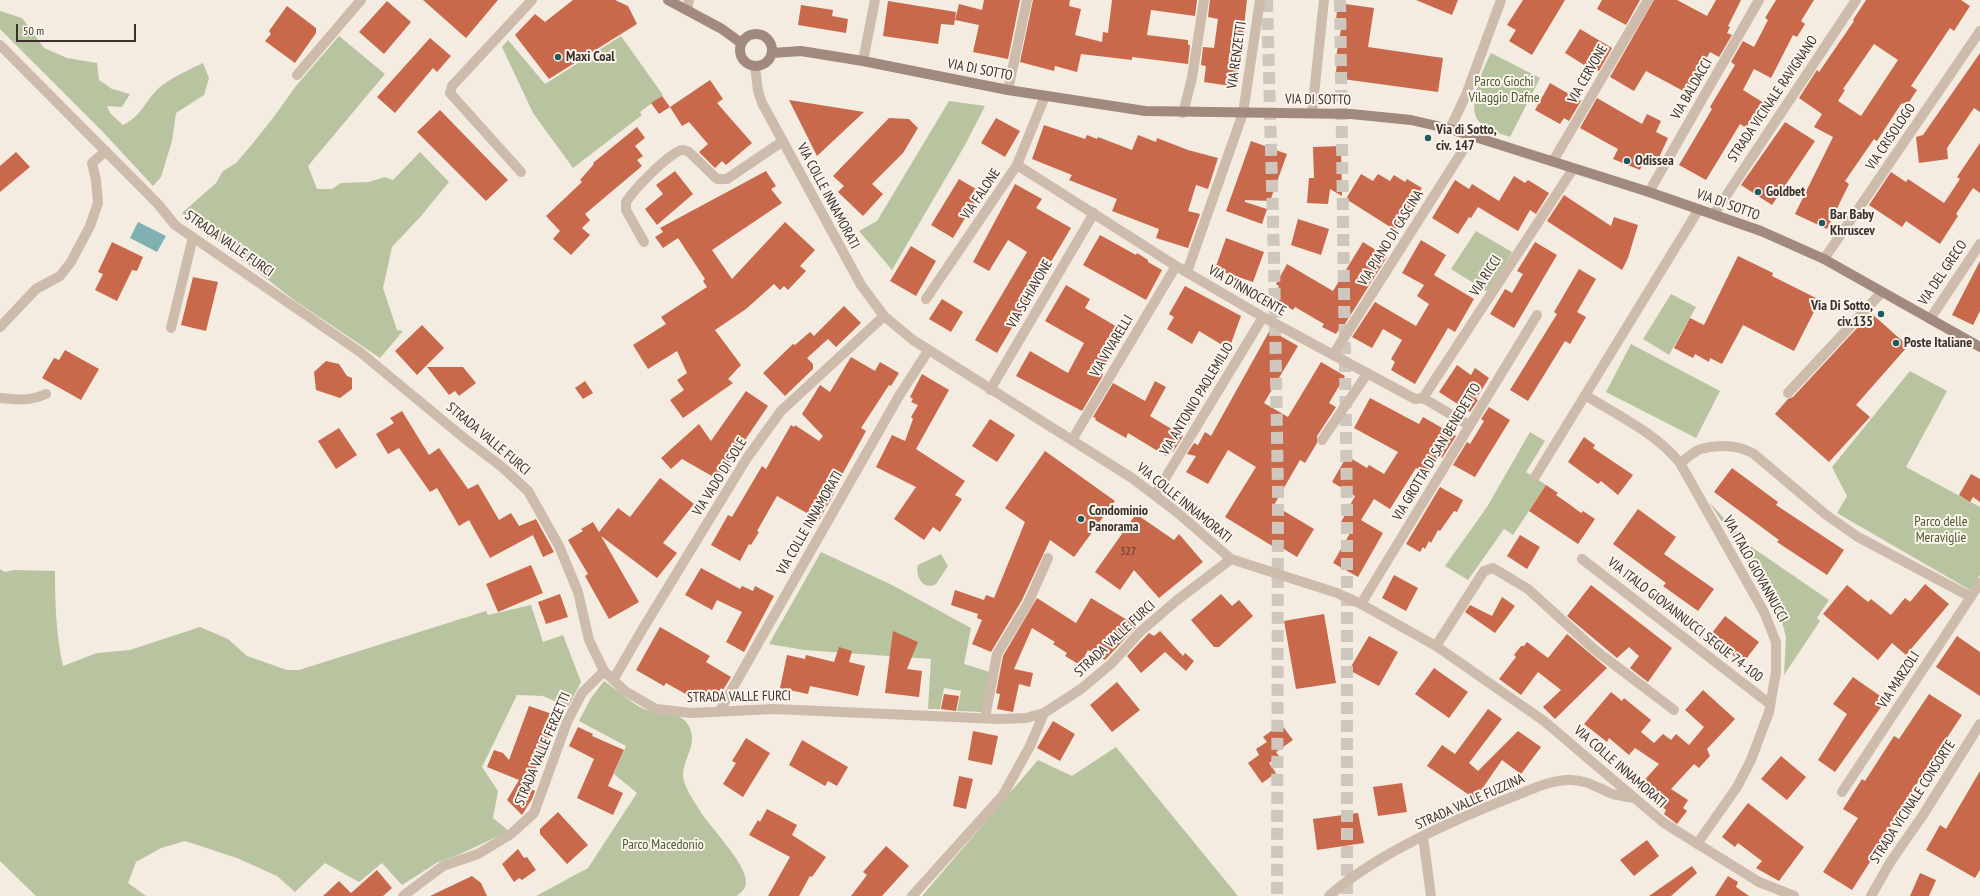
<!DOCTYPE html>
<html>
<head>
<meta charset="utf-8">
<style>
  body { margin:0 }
  #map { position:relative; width:1980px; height:896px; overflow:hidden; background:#f4ebe1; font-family:"PT Sans Narrow",sans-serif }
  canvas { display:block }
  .scale { position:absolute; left:16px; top:24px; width:120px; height:18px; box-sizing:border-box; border:2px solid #3b302b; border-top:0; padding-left:5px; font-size:12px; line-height:14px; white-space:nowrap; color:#3b302b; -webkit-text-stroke:3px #fbf5ee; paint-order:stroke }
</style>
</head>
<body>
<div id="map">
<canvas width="1980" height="896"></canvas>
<div class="scale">50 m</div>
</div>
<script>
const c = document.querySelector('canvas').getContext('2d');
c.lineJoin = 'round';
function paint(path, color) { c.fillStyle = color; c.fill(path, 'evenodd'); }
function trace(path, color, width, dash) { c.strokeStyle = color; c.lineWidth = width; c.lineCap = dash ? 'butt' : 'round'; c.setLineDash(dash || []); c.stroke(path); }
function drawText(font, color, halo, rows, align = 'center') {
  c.font = font + ' "PT Sans Narrow",sans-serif'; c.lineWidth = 4; c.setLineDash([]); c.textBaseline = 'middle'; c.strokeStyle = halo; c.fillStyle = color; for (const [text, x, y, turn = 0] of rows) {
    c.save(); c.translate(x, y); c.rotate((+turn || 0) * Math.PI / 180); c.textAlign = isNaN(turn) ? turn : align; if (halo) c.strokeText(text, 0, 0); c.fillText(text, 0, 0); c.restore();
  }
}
paint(new Path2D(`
  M0,11L22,18L44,48L67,58L97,63L99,80L112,89L130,94L122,107L107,106L110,113L123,125C142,115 142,106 155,92C164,81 190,69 203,63L209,78L204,95L176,113L172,141L161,177L153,186L102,131L0,29Z
  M339,36L385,74L308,166L317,189H332L341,183L369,182L385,177L393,180L420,152L449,182L421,216L392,247L383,288L397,330L403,331L380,358L294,300L182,213L216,183L223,171L236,163L249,148L273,118L296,86Z
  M621,36L663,95L640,112L642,115L573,168L533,113L502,47L508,40L545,84Z
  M1491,53L1540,78L1510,137C1500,133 1484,130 1477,119C1468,103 1483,68 1491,53Z
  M949,101L985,106L965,145L892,270L859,231L877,221Z
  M1476,231L1512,252L1488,292L1451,269Z
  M1671,294L1696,307L1669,355L1643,339Z
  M1631,344L1720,391L1696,438L1606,392Z
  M1910,371L1947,391L1906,467L1980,507V575L1970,590L1837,513L1847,496L1832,467Z
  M1530,432L1545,441L1526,472L1546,485L1513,535L1504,529L1468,580L1445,566L1487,507Z
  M1709,502L1750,546L1829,600L1817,618L1820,621L1784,675L1786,637L1779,611Z
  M821,552L892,585L971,628L964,664L990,672L982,712L957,711L961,691L944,688L940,709H928L931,659L804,650L769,644Z
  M941,554L948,566L936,584C923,591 915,576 918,565Z
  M0,569L5,572L14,570L55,571C55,603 56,635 63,666L97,653L130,650L200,627L228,639L247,656L287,670H299L486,611L488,615L531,605L543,642L563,635L581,682L568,707L543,696L517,695L482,767L498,791L493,818L509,831L456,856L438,862L402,885L382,863L359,882L325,863L295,892L277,876L237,858L185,841L161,848L136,862L128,883L146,896H36L0,861Z
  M604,681C616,689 632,704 644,709C656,714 679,711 687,723C700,742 684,756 683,775C683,786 694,801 700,811C708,825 754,871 745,887C744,890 740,893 737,896H536L588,868L637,793L614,774L626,746L579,721L591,698Z
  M1116,747L1238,896H922L1038,760L1072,776Z`), '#b8c4a0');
paint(new Path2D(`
  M138,222L166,236L157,252L130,238Z`), '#7fb0b2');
paint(new Path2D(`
  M423,0H498L466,38Z
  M573,0H615L628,6L637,24L549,79L515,35L535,14L545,22Z
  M984,0H1020L1008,59L973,52L979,25L955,20L959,4L982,10Z
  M1033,0H1070L1069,6L1081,9L1075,35L1102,42L1103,32L1108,33L1112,0H1197L1195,16L1151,10L1147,35L1188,40V45H1190L1188,64L1132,57V60L1081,54L1077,72L1055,66L1054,71L1020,62Z
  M1210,0H1247L1237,87L1204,82L1206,66L1201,65L1203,47L1214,48L1218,19L1208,17Z
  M1416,0H1458L1452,15Z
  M1523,0H1565L1532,55L1509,41L1516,30L1507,25Z
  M1602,0H1640L1626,25L1597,9Z
  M1654,0H1677L1707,16L1716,0H1741L1728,26L1730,27L1727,33L1732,35L1719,57L1710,52L1687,93L1646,71L1634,91L1610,77Z
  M1776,0H1814L1801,21L1805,24L1797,37L1793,35L1771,78L1754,69L1743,90L1764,103L1757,115L1754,114L1746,128L1740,124L1706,180L1679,165L1712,109L1710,107L1735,65L1731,62L1743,41L1754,47L1768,20L1765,18Z
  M1866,0H1961L1970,6L1954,31L1950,28L1911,86L1917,90L1909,102L1901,104L1877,141L1874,139L1845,181L1849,184L1827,229L1795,214L1833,137L1814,127L1822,114L1799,98L1817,70L1819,72L1854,21L1853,20ZM1874,44L1898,60L1861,116L1838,101L1845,90L1843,89Z
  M387,1L411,22L384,54L359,32Z
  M888,1L956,12L954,25L941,24L938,44L883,36Z
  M1338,3L1374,8L1368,47L1443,58L1438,92L1335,78L1337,64L1335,63L1341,29L1335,28Z
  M801,5L833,10L832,16L848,19L846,33L798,25Z
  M287,6L316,28V33L295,63L265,41L271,34L269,31Z
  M1580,29L1612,48L1599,71L1590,66L1589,68L1565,53Z
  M430,38L451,56L437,72L433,68L395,113L377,97Z
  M1980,53V112L1974,108L1947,148L1948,159L1919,163L1916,137L1923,135Z
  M710,80L723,99L717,103L752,143L726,165L722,161L715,168L699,152L708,144L689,122L682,126L670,107Z
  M1550,83L1581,101L1569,121L1564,118L1560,124L1535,110Z
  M662,96L670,107L659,114L651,103Z
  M1597,98L1642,124L1647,114L1661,121L1656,132L1668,138L1655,166L1644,160L1640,170L1613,159L1618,149L1580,128Z
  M789,100L864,112L817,156Z
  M440,110L508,180L486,201L417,132Z
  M889,118L909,119L918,128L903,153L872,184L883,194L863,216L838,192L844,186L833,176Z
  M996,118L1020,131L1005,157L981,143Z
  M1785,122L1815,141L1772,205L1741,185Z
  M1044,125L1085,139L1087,135L1097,139L1098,137L1132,150L1138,135L1156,142L1157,138L1188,150L1218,158L1208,189L1196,185L1188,211L1200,214L1188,248L1156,238L1159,229L1112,211L1117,199L1069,180L1072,175L1032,159Z
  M637,127L645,138L635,146L643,156L637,160L642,166L585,214L590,220L582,228L590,235L571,255L553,239L560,231L546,216L582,182L580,180L594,164L593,163Z
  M1251,141L1287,154L1270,201L1245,200V202L1267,209L1262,224L1226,211Z
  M1980,143V193L1973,188L1956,214L1958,216L1940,244L1906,221L1902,227L1869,205L1891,172L1906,182L1908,179L1944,203L1960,179L1957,177Z
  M1341,146L1342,196L1330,189L1328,204L1307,203L1309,178H1314L1313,147Z
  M16,152L30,167L0,192V166Z
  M675,171L693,194L657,225L645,209L663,194L656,185Z
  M766,171L776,186L771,189L782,203L712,250L732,279L785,222L815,250L800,266L806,271L788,290L784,286L780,290L774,284L746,309L715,330L741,365L728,379L733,383L683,418L670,400L684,390L677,380L687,373L677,351L648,369L633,345L666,324L661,317L707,287L703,281L705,279L678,238L663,248L655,237L663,232L660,228Z
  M1361,174L1373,181L1378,174L1390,181L1394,175L1405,182L1407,179L1422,188L1395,230L1346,199Z
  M1514,176L1525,183L1528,180L1549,193L1536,214L1530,210L1518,231L1478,207L1471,218L1469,217L1458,234L1432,218L1455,180L1469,189L1472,184L1499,201Z
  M959,179L981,192L953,238L931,225Z
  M1015,184L1042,199L1036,208L1071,228L997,353L975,340L1027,252L1008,240L989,271L973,262Z
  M1564,195L1611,226L1614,217L1638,225L1628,258L1622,270L1547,221Z
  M1298,219L1329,229L1321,255L1291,245Z
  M1100,235L1136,255L1137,253L1148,260V262L1162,270L1146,300L1083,265Z
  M1226,238L1264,252L1253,282L1215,269Z
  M1421,240L1446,255L1434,275L1474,299L1455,332L1448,328L1415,384L1391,370L1395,362L1391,359L1402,340L1383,329L1372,348L1352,337L1375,302L1416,326L1429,304L1417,296L1424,285L1402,273Z
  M112,242L143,257L137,271L132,270L117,301L95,290L103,274L98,272Z
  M1363,242L1387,257L1341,330L1339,329L1336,334L1322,327L1324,324L1295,307L1293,310L1273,298L1279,286L1276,284L1287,264L1333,291Z
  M1535,242L1557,255L1514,328L1490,314L1505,289L1512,293L1523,274L1517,271Z
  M911,246L936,261L916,296L890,281Z
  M1738,256L1773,273L1772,276L1820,300L1794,351L1743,325L1722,364L1710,358L1709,362L1695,354L1693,358L1674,348L1690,318L1704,325Z
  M1980,261V311L1973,325L1952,315Z
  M1579,269L1596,279L1577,312L1586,317L1570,344L1565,341L1528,401L1510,390L1557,314L1554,312Z
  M193,277L218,282L206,331L181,325Z
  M1066,285L1090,299L1085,308L1124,331L1100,373L1103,374L1102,377L1082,411L1016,376L1030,351L1068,373L1084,343L1045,321Z
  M1185,286L1241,316L1229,349L1199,331L1192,344L1167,329L1174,317L1169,314Z
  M942,299L963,312L951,332L929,319Z
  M844,306L861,323L836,347L828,339L807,358L813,364V369L785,396L763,373L793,344L795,345L810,332L814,336Z
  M1871,313L1908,346L1856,405L1870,417L1829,462L1775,414L1788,399L1793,397Z
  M422,325L444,348L417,375L395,351Z
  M1270,330L1298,346L1264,403L1288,417L1321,362L1345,376L1329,403L1336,407L1317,436V443L1305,463L1300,460L1274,505L1314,529L1297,557L1284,549L1282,552L1225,517L1256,467L1228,450L1208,484L1186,472L1196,456L1187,454L1194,443L1198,445L1205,432L1211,436Z
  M65,350L99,369L81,400L42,378L54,358L59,360Z
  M851,357L875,371L880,362L899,373L891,386L889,385L861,428L866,431L833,491L835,492L819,520L777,496L757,531L759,532L751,545L749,544L740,561L711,545L728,515L732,517L762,466L766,469L791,425L794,427L795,425L819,441L823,436L802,414L820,385L830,392Z
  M326,361L339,364L347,376L352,378V389L340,398L316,390L314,372Z
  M1457,365L1471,375L1475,368L1489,378L1476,399L1478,400L1470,412L1439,392Z
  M427,367H463L476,383L459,396L455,391L449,395Z
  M922,374L949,390L916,449L965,481L955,495L962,499L940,532L933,527L924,540L894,519L916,487L876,467L892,435L905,441L913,419L911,417L918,405L911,402L913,399L910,397Z
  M585,381L593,393L583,399L575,388Z
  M1155,381L1166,387L1150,416L1183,436L1173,452H1169L1166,456L1128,433L1126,438L1095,420L1096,418L1093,417L1113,383L1145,401Z
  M746,391L768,406L745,440L742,438L719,480L682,459L671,469L661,458L699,424L711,441Z
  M1370,398L1419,424L1423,417L1456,436L1442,458L1439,456L1428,475L1416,468L1390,509L1374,499L1361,520L1383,533L1358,577L1333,563L1353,528L1341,522L1355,496L1332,482L1347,456L1367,468L1369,465L1384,474L1398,452L1354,428Z
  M1489,407L1510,420L1475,477L1453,465L1467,442L1470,444L1484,421L1481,419Z
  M402,411L429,455L439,448L468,489L478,484L499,520L511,513L519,526L536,519L554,552L543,557L533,535L490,558L469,520L459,526L437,488L430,492L399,448L388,454L376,434L394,423L390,418Z
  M990,419L1015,435L997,462L972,446Z
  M339,428L357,455L336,469L318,441Z
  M1584,437L1595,445L1593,448L1633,475L1618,495L1601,481L1598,484L1568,462Z
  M1045,451L1115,501L1074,557L1050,540L1022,600L991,652L972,644L982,620L977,618L978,614L951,605L955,590L984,600L986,595L994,598L1025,522L1005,508Z
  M1732,468L1778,502L1776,505L1844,550L1827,575L1777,542L1779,540L1714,492Z
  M1971,474L1980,479V502L1973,497L1970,502L1959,495Z
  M660,478L694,504L663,543L677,553L657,578L601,536L639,602L609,619L585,576L588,574L568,540L583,531L581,529L593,522L599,532L618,508L630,517Z
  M1546,485L1558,493L1556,495L1569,504L1581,513L1583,511L1595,519L1578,544L1529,511Z
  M1440,487L1463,500L1457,512L1454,511L1440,531L1438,530L1431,543L1429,541L1425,549L1423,547L1420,552L1406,544Z
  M1638,509L1676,537L1664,554L1714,589L1698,611L1663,586L1666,583L1613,544Z
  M1136,514L1174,540L1179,534L1203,562L1159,598L1134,570L1120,590L1095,572Z
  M1520,535L1540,547L1527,569L1507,556Z
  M531,565L543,593L498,612L486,584Z
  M701,568L740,589L742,586L753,591L755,586L774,596L744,652L726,642L742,612L717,600L712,610L685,595Z
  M1394,575L1418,588L1406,611L1382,598Z
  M1925,584L1949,604L1906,655L1892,643L1878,660L1823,614L1847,585L1868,602L1871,599L1891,615L1905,598L1910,602Z
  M1591,585L1672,648L1648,682L1630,668L1639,656L1629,647L1617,658L1567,616Z
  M560,594L568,617L546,624L538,602Z
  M1221,594L1232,606L1239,600L1253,616L1219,647H1214L1191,620Z
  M1502,597L1515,606L1495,633L1465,612L1470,605L1492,616Z
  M1037,598L1076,623L1091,598L1137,626L1105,660L1088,650L1080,665L1065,656L1067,653L1053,644L1055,642L1032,628L1014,669L1033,673L1030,687L1019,684L1013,712L997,709L1000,694L996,693L1003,656Z
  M1324,614L1336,683L1296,689L1284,621Z
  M1725,616L1759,642L1743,663L1709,637Z
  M660,627L710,656L706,662L731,677L723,690L721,688L714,700L705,694L700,702L666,683L664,686L636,670Z
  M893,631L918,642L907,669L922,671L919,697L885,693Z
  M1160,631L1183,656L1185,653L1194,661L1186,671L1165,652L1141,673L1127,656L1149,633L1154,636Z
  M1567,634L1607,668L1555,719L1543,707L1561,690L1538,672L1521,695L1499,679L1516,657L1514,655L1521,646H1524L1527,642L1548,658Z
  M1369,636L1398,652L1379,686L1349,670Z
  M1957,636L1980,652V696L1936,667Z
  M839,647L852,651L849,662L865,666L858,696L810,686L808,694L780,688L787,655L805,659L806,655L834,662Z
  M1434,668L1468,692L1449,718L1415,694Z
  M1853,677L1886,700L1835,772L1818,760L1847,714L1833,704Z
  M1117,682L1140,710L1112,732L1090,705Z
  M1703,690L1735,719L1707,749L1710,756L1699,768L1694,764L1671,789L1688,800L1683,808L1687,811L1677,824L1664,814L1666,810L1639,786L1659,764L1635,748L1629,755L1609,738L1607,742L1584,724L1611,692L1622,701L1624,698L1651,720L1641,732L1654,743L1663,734L1671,740L1676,734L1689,745L1704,727L1685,710Z
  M944,694L959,696L956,711L941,709Z
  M1929,694L1962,715L1908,797L1876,850L1877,851L1852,890L1823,872L1858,818L1843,809L1862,779L1865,781L1894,736L1899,739Z
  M529,706L558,716L530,782L534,787L529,785L528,787L535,791L532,799L522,815L507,800L519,780L487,767L494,750L503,753L509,760Z
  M1488,709L1502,719L1469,763L1478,771L1518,731L1541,747L1521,774L1502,760L1475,799L1427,766L1442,745L1455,754Z
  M1053,721L1075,734L1060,761L1037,748Z
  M1281,724L1293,740L1276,752L1279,756L1269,763L1276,773L1262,783L1248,763L1259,755L1256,749L1267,742L1263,737Z
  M578,727L593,734L592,736L624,750L608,786L623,793L613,815L577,798L594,759L569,746Z
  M973,731L998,736L992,765L968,760Z
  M746,738L770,753L743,797L723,784L736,763L732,761Z
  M802,740L848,767L837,786L828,781L825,786L789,765Z
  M1781,756L1806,777L1787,800L1761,779Z
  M1980,771V870L1975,878L1926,850L1940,825L1946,829Z
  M959,776L973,779L966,809L953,806Z
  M1402,783L1407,812L1378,816L1373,787Z
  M1748,803L1804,847L1779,881L1756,868L1762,861L1738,843L1735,847L1722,837Z
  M767,809L797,825L792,835L826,857L812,877L810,876L799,896H768L790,857L749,835L758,820L760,822Z
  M558,812L588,845L567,864L540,834V829Z
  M1358,813L1364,843L1317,850L1313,819Z
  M1647,840L1659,856L1634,876L1620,860Z
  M886,846L909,866L882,896H851L867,875L863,872Z
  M518,849L524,858L527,857L536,870L522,880L519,878L514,882L502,864Z
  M1692,866L1697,873L1671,896H1649Z
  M377,870L392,888L383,896H323L339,881L351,893Z
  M1920,873L1936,880L1929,896H1910Z
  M472,876L481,883L487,896H430Z
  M1728,876L1738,882L1736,887L1749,896H1715Z`), '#c8694b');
trace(new Path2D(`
  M1267,0L1274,259L1278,494L1277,896
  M1340,0L1347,507V896`), '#cfc6bd', 12, [12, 6]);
trace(new Path2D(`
  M687,10L689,0
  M0,45L158,204L175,225L360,352L464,438L502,467L528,491L559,546L578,592L589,640L604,671L625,691L656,709L691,713L774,709L999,719L1026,718L1044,713L1081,689L1112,663L1140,632L1176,601L1231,559
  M863,61L875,0
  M755,66L758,91L762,103L861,285L884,316L913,340L1132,478L1178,513L1231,559L1337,593L1361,604L1436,646L1544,721L1664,823L1759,882L1794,896
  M297,75L361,0
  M1008,90L1027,0
  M1183,113L1192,78L1204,0
  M1312,113L1324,0
  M1450,129L1466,95L1501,0
  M1553,161L1648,0
  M1017,165L1176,266L1263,317L1415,399L1423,398L1469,425
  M521,172L450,93L452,86L532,0
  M1649,192L1759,0
  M1714,214L1856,0
  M644,242L626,210V202C635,188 663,160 677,152C682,149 685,150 689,152L717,179H727L783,141
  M1824,259L1980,31
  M1187,272L1243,113L1260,0
  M926,299L1017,165L1045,96
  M1930,319L1980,244
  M0,327L36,289L60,276L71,262L90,226L98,203L96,180L92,163L106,151
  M171,328L193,237
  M1333,355L1472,136
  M990,390L1094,213
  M1788,393L1882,292
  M1585,395C1617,415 1656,433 1680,463L1764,612L1776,642V672L1769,712L1751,760L1737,787L1697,844
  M0,398C17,400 30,401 46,394
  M1423,398L1573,169
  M1072,440L1176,266
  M1322,440L1367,374
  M1680,463C1686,459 1694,451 1701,449C1719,444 1739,445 1754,454L1825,514L1858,537L1971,597
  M1535,477L1699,209
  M1155,495L1263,317
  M1582,559L1770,704
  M1361,604L1537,315
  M1436,646L1484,571L1493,568L1528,589L1595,650L1674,710
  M613,680L645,625L747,458L781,411L884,316
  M719,712L899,396L928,351
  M985,718L997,654L1028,603L1048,558
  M1842,792L1980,583
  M1423,837L1431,896
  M403,896L443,866L478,854L511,834L534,813L567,722L582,693L604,671
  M912,896L1003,795L1030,746L1044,713
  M1329,896C1376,854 1453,820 1512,797C1530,790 1548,781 1567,780C1584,779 1595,786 1610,793C1617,796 1626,797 1634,798
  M1871,896L1891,861L1923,815L1980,724`), '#cdbbac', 10);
trace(new Path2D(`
  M668,0L722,29L741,43
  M740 50a16 16 0 1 1 32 0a16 16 0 1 1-32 0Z
  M772,53L801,51L863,61L1008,90L1145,111L1351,114L1411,120L1450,129L1649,192L1761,231L1824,259L1980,347`), '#a18a7d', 10);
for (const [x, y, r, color] of [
  [558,57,4,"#1f5a5e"],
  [1428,138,4,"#1f5a5e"],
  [1627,161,4,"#1f5a5e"],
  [1758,192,4,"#1f5a5e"],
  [1822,223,4,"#1f5a5e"],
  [1881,314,4,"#1f5a5e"],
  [1896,343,4,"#1f5a5e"],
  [1081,519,4,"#1f5a5e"]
]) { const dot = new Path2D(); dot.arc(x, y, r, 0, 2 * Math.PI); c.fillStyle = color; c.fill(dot); trace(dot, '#fbf5ee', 1.5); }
drawText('12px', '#5e3e33', null, [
  ["327",1128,552]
]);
drawText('14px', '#3b302b', '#fbf5ee', [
  ["VIA RENZETTI",1237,55,-82],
  ["VIA DI SOTTO",980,70,11],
  ["VIA CERVONE",1588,74,-60],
  ["VIA BALDACCI",1692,89,-60],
  ["STRADA VICINALE RAVIGNANO",1773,99,-56],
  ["VIA DI SOTTO",1318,100,1],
  ["VIA CRISOLOGO",1891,137,-56],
  ["VIA FALONE",981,194,-56],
  ["VIA COLLE INNAMORATI",828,196,62],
  ["VIA DI SOTTO",1728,205,20],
  ["VIA PIANO DI CASCINA",1391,238,-58],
  ["STRADA VALLE FURCI",229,244,35],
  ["VIA DEL GRECO",1943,273,-56],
  ["VIA RICCI",1486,276,-57],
  ["VIA D'INNOCENTE",1247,291,30],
  ["VIA SCHIAVONE",1030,294,-60],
  ["VIA VIVARELLI",1112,346,-59],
  ["VIA ANTONIO PAOLEMILIO",1197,399,-59],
  ["STRADA VALLE FURCI",488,439,40],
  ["VIA GROTTA DI SAN BENEDETTO",1437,452,-59],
  ["VIA VADO DI SOLE",720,477,-58],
  ["VIA COLLE INNAMORATI",1184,503,39],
  ["VIA COLLE INNAMORATI",810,523,-60],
  ["VIA ITALO GIOVANNUCCI",1755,569,61],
  ["VIA ITALO GIOVANNUCCI SEGUE 74-100",1685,620,38],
  ["STRADA VALLE FURCI",1115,639,-43],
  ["VIA MARZOLI",1899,680,-57],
  ["STRADA VALLE FURCI",739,697,-1],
  ["STRADA VALLE FERZETTI",543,749,-67],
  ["VIA COLLE INNAMORATI",1620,767,41],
  ["STRADA VALLE FUZZINA",1470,802,-24],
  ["STRADA VICINALE CONSORTE",1913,802,-57]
]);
drawText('bold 14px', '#3b302b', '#fbf5ee', [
  ["Maxi Coal",566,57],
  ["Via di Sotto,",1436,130],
  ["civ. 147",1436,146],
  ["Odissea",1635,161],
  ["Goldbet",1766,192],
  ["Bar Baby",1830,215],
  ["Khruscev",1830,231],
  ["Via Di Sotto,",1873,306,"right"],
  ["civ.135",1873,322,"right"],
  ["Poste Italiane",1904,343],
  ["Condominio",1089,511],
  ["Panorama",1089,527]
], 'left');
drawText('14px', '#4a5a2e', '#fbf5ee', [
  ["Parco Giochi",1504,82],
  ["Vilaggio Dafne",1504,98],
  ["Parco delle",1941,522],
  ["Meraviglie",1941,538],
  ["Parco Macedonio",663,845]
]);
</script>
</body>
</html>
